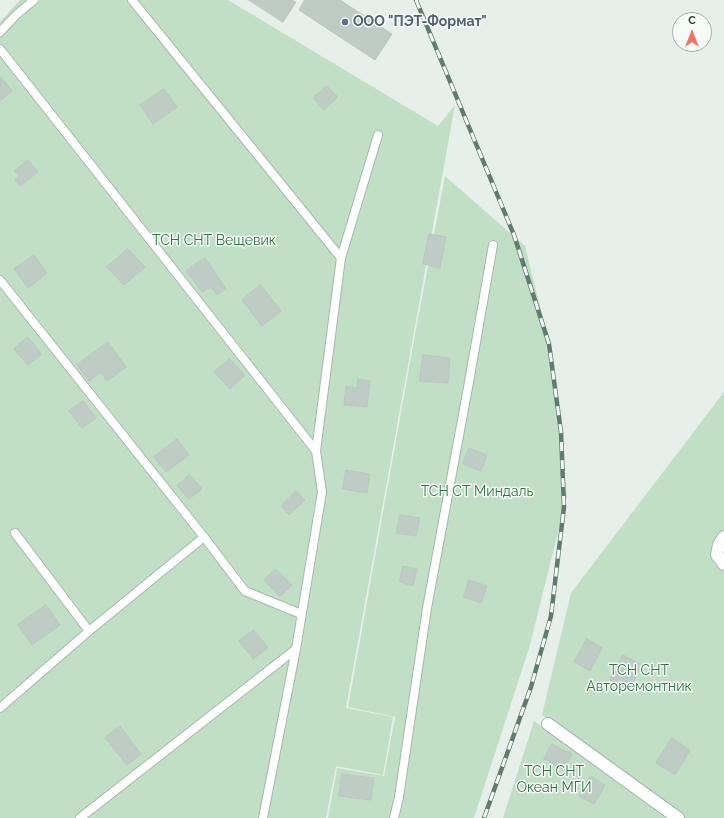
<!DOCTYPE html>
<html>
<head>
<meta charset="utf-8">
<style>
  body { margin:0 }
  #map { position:relative; width:724px; height:818px; overflow:hidden; background:#e6efea; font-family:Raleway,sans-serif }
  canvas { display:block }
  .north { position:absolute; left:672px; top:12px; width:40px; height:40px; box-sizing:border-box; background:#f7fbf8; border:1px solid #a3b1aa; border-radius:50%; rotate:0deg; font-size:11px; font-weight:700; line-height:16px; text-align:center; color:#254136 }
  .north::after { content:''; display:block; margin:auto; width:14px; height:18px; background:#ee7565; clip-path:polygon(50% 0,100% 100%,50% 72%,0 100%) }
</style>
</head>
<body>
<div id="map">
<canvas width="724" height="818"></canvas>
<div class="north">С</div>
</div>
<script>
const c = document.querySelector('canvas').getContext('2d');
c.lineJoin = 'round';
function paint(path, color) { c.fillStyle = color; c.fill(path, 'evenodd'); }
function trace(path, color, width, dash) { c.strokeStyle = color; c.lineWidth = width; c.lineCap = dash ? 'butt' : 'round'; c.setLineDash(dash || []); c.stroke(path); }
function drawText(font, color, halo, rows, align = 'center') {
  c.font = font + ' Raleway,sans-serif'; c.lineWidth = 3; c.setLineDash([]); c.textBaseline = 'middle'; c.strokeStyle = halo; c.fillStyle = color; for (const [text, x, y, turn = 0] of rows) {
    c.save(); c.translate(x, y); c.rotate((+turn || 0) * Math.PI / 180); c.textAlign = isNaN(turn) ? turn : align; if (halo) c.strokeText(text, 0, 0); c.fillText(text, 0, 0); c.restore();
  }
}
paint(new Path2D(`
  M20,0H228L438,126L455,105L346,708L393,717L383,775L336,766L326,818H0V22Z
  M445,176L525,246L553,358L567,496L530,645L474,818H328L337,768L384,776L395,717L348,707L414,340Z
  M724,392V818H685L542,715L571,593Z
  M534,721L668,818H503Z`), '#c0dfc5');
const building = new Path2D(`
  M249,0H292L296,2L283,22Z
  M305,0H340L392,34L375,60L299,10Z
  M1,77L12,91L0,101V78Z
  M327,86L338,97L324,110L313,98Z
  M164,89L177,107L153,124L140,105Z
  M28,160L38,172L20,186L15,180L19,176L15,171Z
  M429,234L446,237L440,268L423,264Z
  M128,249L145,267L124,285L107,267Z
  M34,255L47,273L28,288L14,269Z
  M205,258L226,289L217,295L211,287L202,292L186,271Z
  M261,285L281,311L262,326L242,300Z
  M28,337L42,354L28,365L14,349Z
  M108,342L126,367L107,381L101,372L89,381L77,365Z
  M423,355L450,358L448,383L420,381Z
  M230,359L245,375L230,389L214,372Z
  M358,379L370,381L367,407L344,405L346,386L357,388Z
  M83,401L96,418L82,428L69,411Z
  M177,439L189,455L166,472L154,457Z
  M469,448L487,455L481,471L463,464Z
  M346,470L370,474L367,493L343,489Z
  M190,475L202,489L189,499L177,486Z
  M296,491L305,500L289,515L281,506Z
  M400,515L420,518L416,536L397,533Z
  M403,566L417,569L413,586L400,582Z
  M276,569L292,585L280,597L264,580Z
  M469,580L487,586L481,603L464,597Z
  M46,605L60,625L32,645L18,625Z
  M254,630L268,648L253,659L239,641Z
  M587,639L602,648L590,671L574,662Z
  M623,655L642,665L629,690L610,680Z
  M120,726L141,754L127,765L105,738Z
  M672,738L690,750L675,775L656,763Z
  M552,744L572,754L564,770L544,759Z
  M342,774L374,778L371,800L339,796Z
  M591,776L605,785L594,804L579,796Z`);
paint(building, '#beccc5');
trace(building, '#b9c8c0', 1);
const service = new Path2D(`
  M132,0L341,258
  M0,32L16,15L34,0
  M0,49L316,451
  M0,280L204,537L245,591L301,614
  M15,533L89,631
  M0,708L89,631L204,537
  M80,818L296,649
  M263,818L296,649L322,492L316,451L341,258L378,135
  M394,818L399,797L427,608L469,382L493,245`);
const minor = new Path2D(`
  M724,537L719,545L717,555L724,564
  M548,724L678,818`);
trace(service, '#a8b7b0', 10);
trace(minor, '#a8b7b0', 14);
trace(service, '#fff', 8);
trace(minor, '#fff', 12);
const rail = new Path2D(`
  M416,0L514,235L549,344L561,432L564,507L551,616L531,687L484,818`);
trace(rail, '#607c71', 4.5);
trace(rail, '#f7fbf8', 3, [9]);
for (const [x, y, r, color] of [
  [345,22,4,"#5c6f8a"]
]) { const dot = new Path2D(); dot.arc(x, y, r, 0, 2 * Math.PI); c.fillStyle = color; c.fill(dot); trace(dot, '#f7fbf8', 1.5); }
drawText('bold 14px', '#4e5e75', '#f7fbf8', [
  ["ООО \"ПЭТ-Формат\"",353,22]
], 'left');
drawText('14px', '#307743', '#f7fbf8', [
  ["ТСН СНТ Вещевик",214,241],
  ["ТСН СТ Миндаль",477,492],
  ["ТСН СНТ",639,671],
  ["Авторемонтник",639,687],
  ["ТСН СНТ",554,772],
  ["Океан МГИ",554,788]
]);
</script>
</body>
</html>
